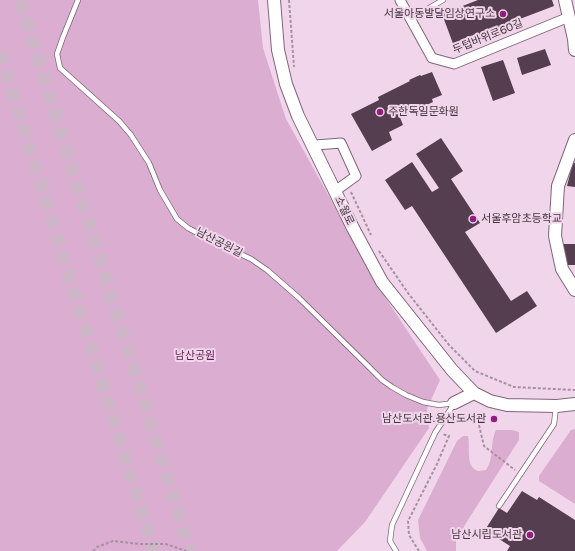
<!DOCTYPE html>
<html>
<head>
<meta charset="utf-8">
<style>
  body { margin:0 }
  canvas { display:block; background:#f1d5ea }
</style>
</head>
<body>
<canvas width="575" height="551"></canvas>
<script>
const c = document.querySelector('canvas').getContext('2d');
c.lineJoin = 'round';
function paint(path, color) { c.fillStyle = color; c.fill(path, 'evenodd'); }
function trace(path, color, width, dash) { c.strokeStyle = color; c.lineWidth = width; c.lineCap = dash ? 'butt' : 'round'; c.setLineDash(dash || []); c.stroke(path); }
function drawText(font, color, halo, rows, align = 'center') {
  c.font = font + ' "Varela Round","Noto Sans KR",sans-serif'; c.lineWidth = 4; c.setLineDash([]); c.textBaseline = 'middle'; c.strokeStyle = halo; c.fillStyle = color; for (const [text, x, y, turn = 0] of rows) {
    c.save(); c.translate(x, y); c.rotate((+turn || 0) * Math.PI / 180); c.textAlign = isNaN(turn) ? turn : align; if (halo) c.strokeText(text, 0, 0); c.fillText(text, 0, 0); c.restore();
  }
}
paint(new Path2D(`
  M0,0H258L263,48L286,119L385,297L440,380L427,409L429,428L365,522L337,551H0Z
  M575,429V504L539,481V476L571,430Z
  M496,430H512L519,432V440L466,523L456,541V551H427L420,538L418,520L457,441L463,436H468C470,445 467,460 472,467C474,469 476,470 478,471L486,470C495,456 489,445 496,430Z`), '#dbaed1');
paint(new Path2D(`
  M478,0H552L554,6L491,30L493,35L455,49L442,14Z
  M545,49L551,65L522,75L517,58Z
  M503,60L515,93L493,101L481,67Z
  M432,72L442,95L432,99L433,102L420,108L419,104L410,107L411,110L399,115L403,125L389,132L392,140L372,151L351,114L379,100L378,97L410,81L409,80L420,75L421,76Z
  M441,138L463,171L451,179L480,223L465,232L511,301L527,291L537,306L496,333L412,206L405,210L385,180L412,162L432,192L439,188L416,154Z
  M573,162L575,163V187L567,186Z
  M563,244H575V265H566Z
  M522,491L537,500L539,497L575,520V551H507L510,546L485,530L499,508L507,513Z`), '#543e4f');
trace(new Path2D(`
  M20,0L190,551
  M0,52L154,551`), '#ceb5c8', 13, [13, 6]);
const lane = new Path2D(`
  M78,0L63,37L57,54L60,68L119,121L131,135L149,163L160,190L177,219L188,228L207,238L251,259L267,270L299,298L367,365L382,380L392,387L406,395L423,402L439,405L454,403
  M410,19L443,0
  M499,506L554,424L556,407
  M396,551L390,541L392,525L435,433L454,404`);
const street = new Path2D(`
  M400,0L432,58L454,64L569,17
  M316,145L341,143L356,176L338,189`);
const secondary = new Path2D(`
  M274,0L278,50L286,84L298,116L353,228L382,282L452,370L474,393L490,401L507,405L557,406L575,404
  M565,0L574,39L575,50
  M575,140L558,186L555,236L562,269L575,290
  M454,403L474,393`);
trace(lane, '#7f6779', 6);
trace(street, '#7f6779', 11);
trace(secondary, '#7f6779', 14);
trace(new Path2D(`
  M289,0L292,40L294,67
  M351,192L371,235
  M379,251L408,293L449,345L475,371L514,387L575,390
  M479,425L484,446L515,470
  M93,551L97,547L113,541L140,544H166L186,551
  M419,551L409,535L408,521L437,464L449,436L442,434`), '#a691a1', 2, [3, 2]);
trace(lane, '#fff', 4.5);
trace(street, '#fff', 9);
trace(secondary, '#fff', 12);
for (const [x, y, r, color] of [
  [503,14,4,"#8f1e7f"],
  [380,112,4,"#8f1e7f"],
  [473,219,4,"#8f1e7f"],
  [494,419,4,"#8f1e7f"],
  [530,535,4,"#8f1e7f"]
]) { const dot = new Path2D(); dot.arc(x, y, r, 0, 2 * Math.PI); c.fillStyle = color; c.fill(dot); trace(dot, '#f1d5ea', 1.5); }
drawText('11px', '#423740', '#f1d5ea', [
  ["서울아동발달임상연구소",495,14],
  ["주한독일문화원",388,112,"left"],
  ["서울후암초등학교",481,219,"left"],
  ["남산도서관.용산도서관",486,419],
  ["남산시립도서관",522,535]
], 'right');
drawText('11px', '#423740', '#f1d5ea', [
  ["두텁바위로60길",488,37,-22],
  ["소월로",344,211,64],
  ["남산공원길",219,243,27]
]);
drawText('11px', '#611e56', '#f1d5ea', [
  ["남산공원",195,356]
]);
</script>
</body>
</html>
